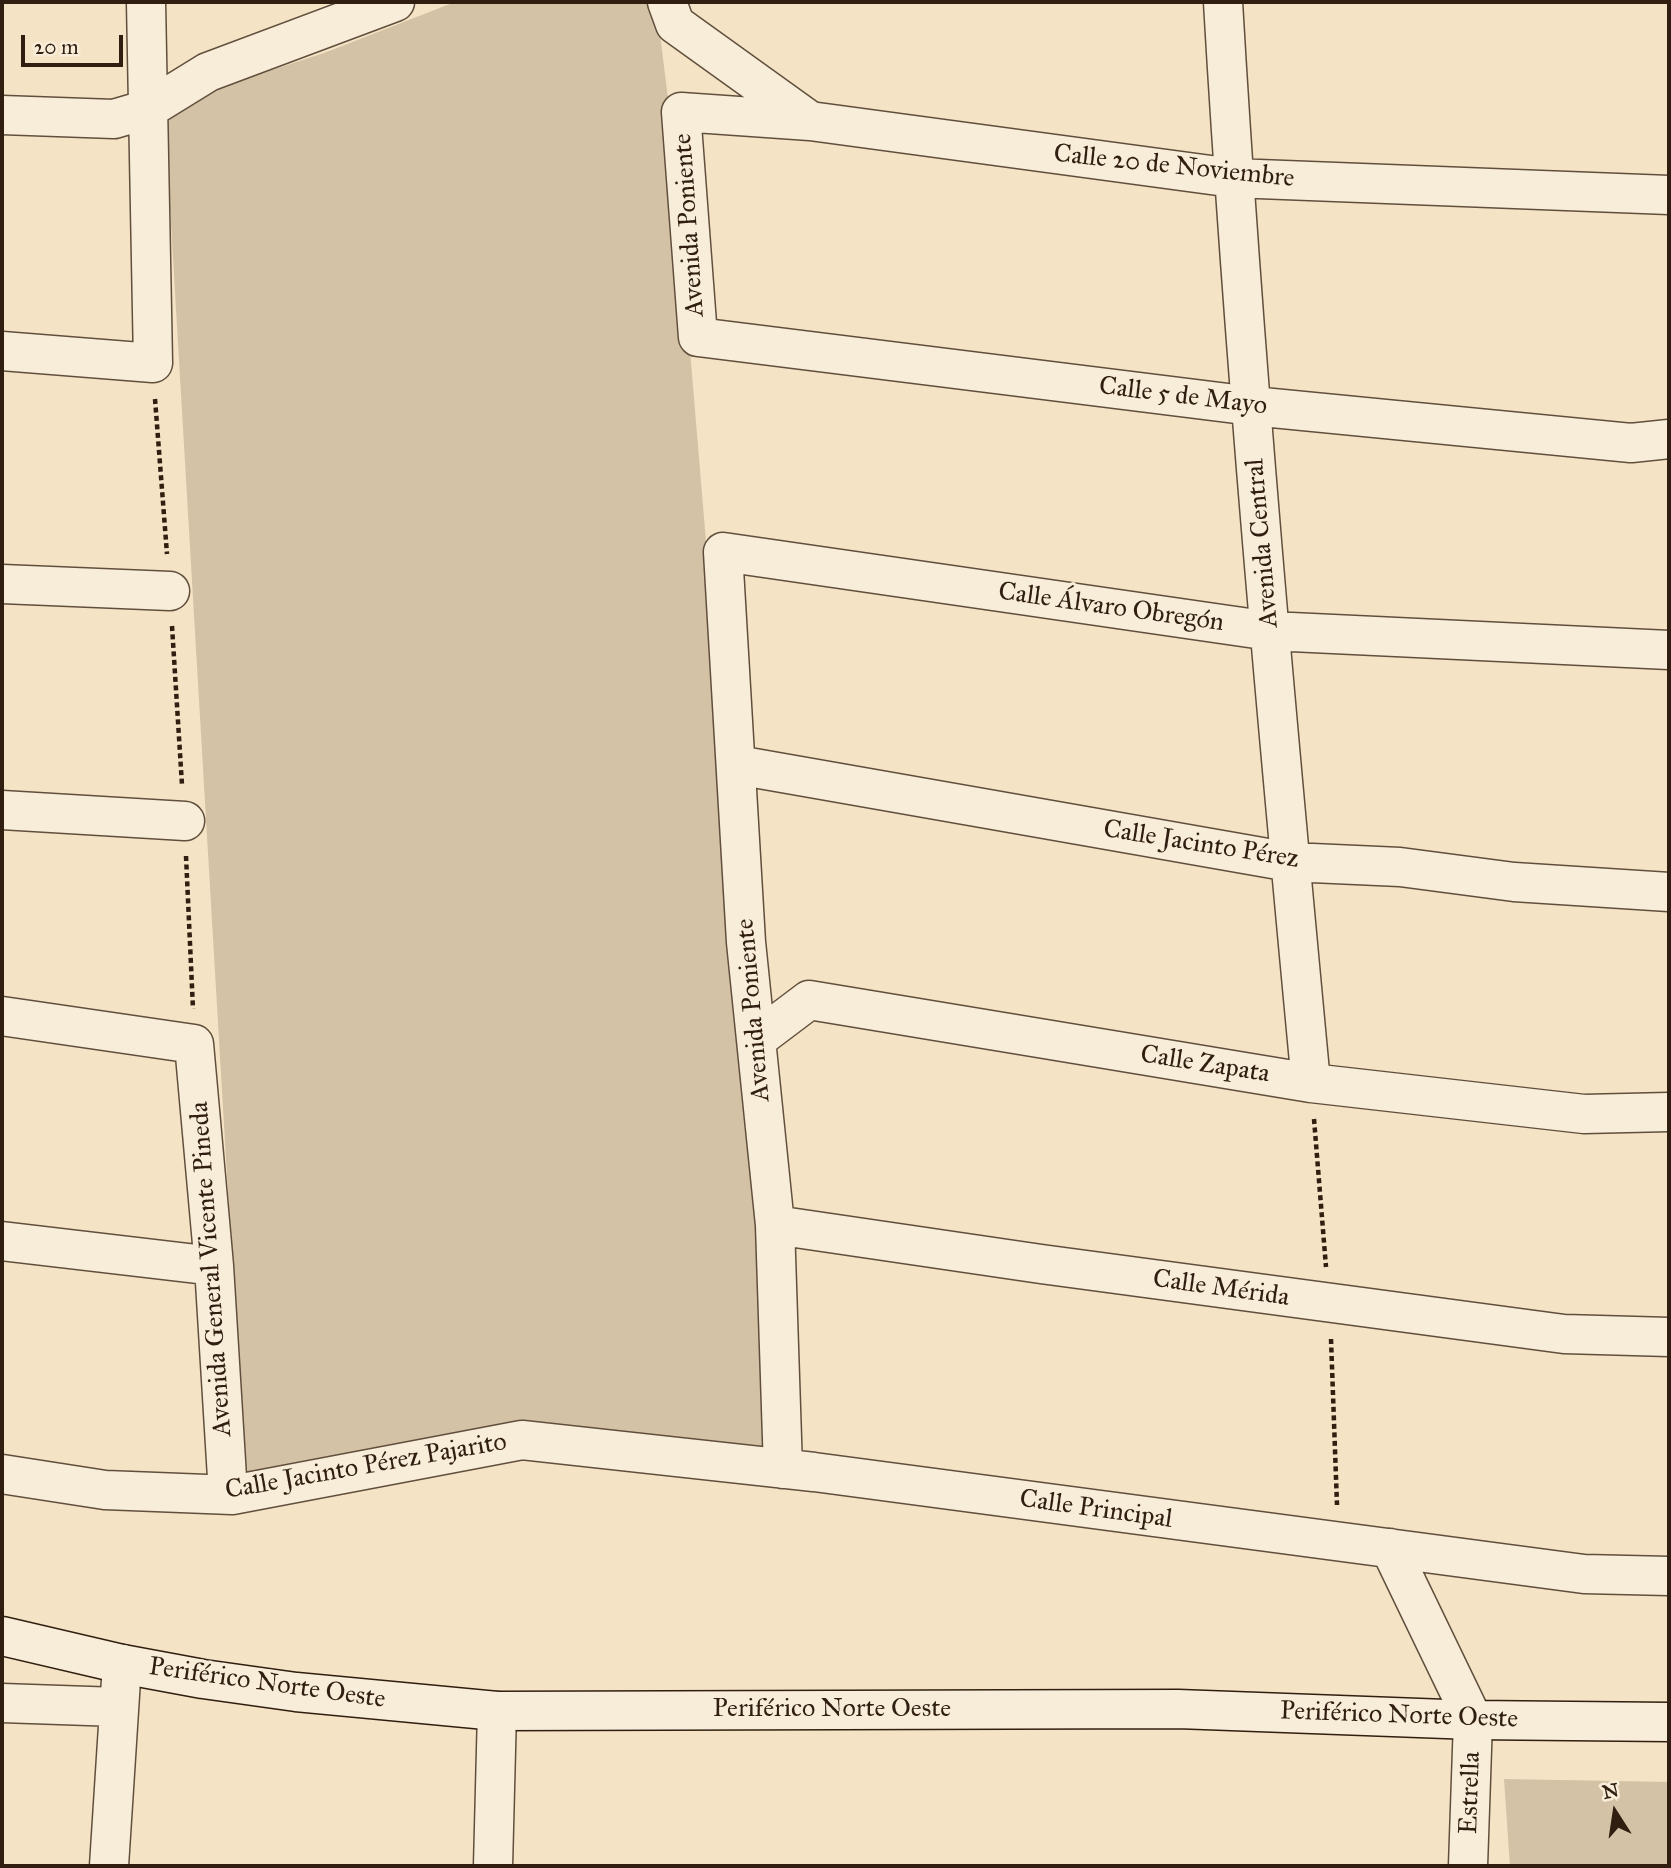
<!DOCTYPE html>
<html>
<head>
<meta charset="utf-8">
<style>
  body { margin:0 }
  #map { position:relative; width:1671px; height:1868px; overflow:hidden; background:#f5e3c5; font-family:"IM FELL Great Primer",serif }
  canvas { display:block }
  .frame { position:absolute; inset:0; border:4px solid #301e10; pointer-events:none }
  .north { position:absolute; left:1580px; top:1777px; width:70px; height:70px; -webkit-text-stroke:5px #f8edd9; paint-order:stroke; rotate:348deg; font-size:19px; font-weight:700; line-height:28px; text-align:center; color:#301e10 }
  .north::after { content:''; display:block; margin:auto; width:24px; height:32px; background:#301e10; clip-path:polygon(50% 0,100% 100%,50% 72%,0 100%) }
  .scale { position:absolute; left:21px; top:35px; width:102px; height:32px; box-sizing:border-box; border:4px solid #301e10; border-top:0; padding-left:9px; font-size:21px; line-height:24px; white-space:nowrap; color:#301e10; -webkit-text-stroke:5px #f8edd9; paint-order:stroke }
</style>
</head>
<body>
<div id="map">
<canvas width="1671" height="1868"></canvas>
<div class="frame"></div>
<div class="north">N</div>
<div class="scale">20 m</div>
</div>
<script>
const c = document.querySelector('canvas').getContext('2d');
c.lineJoin = 'round';
function paint(path, color) { c.fillStyle = color; c.fill(path, 'evenodd'); }
function trace(path, color, width, dash) { c.strokeStyle = color; c.lineWidth = width; c.lineCap = dash ? 'butt' : 'round'; c.setLineDash(dash || []); c.stroke(path); }
function drawText(font, color, halo, rows, align = 'center') {
  c.font = font + ' "IM FELL Great Primer",serif'; c.lineWidth = 6; c.setLineDash([]); c.textBaseline = 'middle'; c.strokeStyle = halo; c.fillStyle = color; for (const [text, x, y, turn = 0] of rows) {
    c.save(); c.translate(x, y); c.rotate((+turn || 0) * Math.PI / 180); c.textAlign = isNaN(turn) ? turn : align; if (halo) c.strokeText(text, 0, 0); c.fillText(text, 0, 0); c.restore();
  }
}
paint(new Path2D(`
  M455,2H653L658,18L671,123L720,709L774,1456L539,1431L245,1482L164,105L324,53Z
  M1504,1779L1669,1782V1866H1510Z`), '#d4c2a6');
const minor = new Path2D(`
  M667,2L675,24L810,121
  M1223,2C1244,363 1277,723 1311,1083
  M2,115L114,119L148,109L208,72L395,2
  M1669,195L1233,178L810,121L681,112L698,337L1252,406L1631,443L1669,439
  M2,351L153,363L146,2
  M2,584L170,591
  M737,765L1290,862L1400,867L1514,882L1669,892
  M2,810L185,821
  M2,1016L194,1044L214,1266L228,1494
  M756,1040L809,1000L1311,1083L1584,1114L1669,1112
  M775,1225L1041,1264L1564,1334L1669,1337
  M2,1241L214,1266
  M783,1469L775,1225L746,942L723,552L1270,631L1669,650
  M2,1474L105,1490L232,1495L522,1440L814,1472L1584,1574L1669,1576
  M1390,1548L1473,1720L1468,1866
  M2,1703L118,1707
  M109,1866L122,1664
  M493,1866L497,1711`);
const secondary = new Path2D(`
  M2,1636L122,1664L203,1679L296,1692L497,1711L1178,1709L1473,1720L1669,1722`);
trace(minor, '#614f3d', 41);
trace(secondary, '#301e10', 41);
trace(new Path2D(`
  M155,399L167,554
  M172,626L182,785
  M186,856L193,1009
  M1314,1119L1326,1267
  M1331,1339L1337,1505`), '#301e10', 4.5, [5, 3.5]);
trace(minor, '#f8edd9', 38);
trace(secondary, '#f8edd9', 38);
drawText('26px', '#301e10', '#f8edd9', [
  ["Calle 20 de Noviembre",1174,167,6],
  ["Avenida Poniente",690,225,-94],
  ["Calle 5 de Mayo",1183,397,7],
  ["Avenida Central",1263,543,-95],
  ["Calle Álvaro Obregón",1111,608,8],
  ["Calle Jacinto Pérez",1201,845,9],
  ["Avenida Poniente",754,1010,-95],
  ["Calle Zapata",1205,1065,9],
  ["Avenida General Vicente Pineda",212,1269,-94],
  ["Calle Mérida",1221,1289,8],
  ["Calle Jacinto Pérez Pajarito",366,1467,-10],
  ["Calle Principal",1096,1510,8],
  ["Periférico Norte Oeste",267,1684,8],
  ["Periférico Norte Oeste",832,1710],
  ["Periférico Norte Oeste",1399,1716,2],
  ["Estrella",1471,1793,-88]
]);
</script>
</body>
</html>
